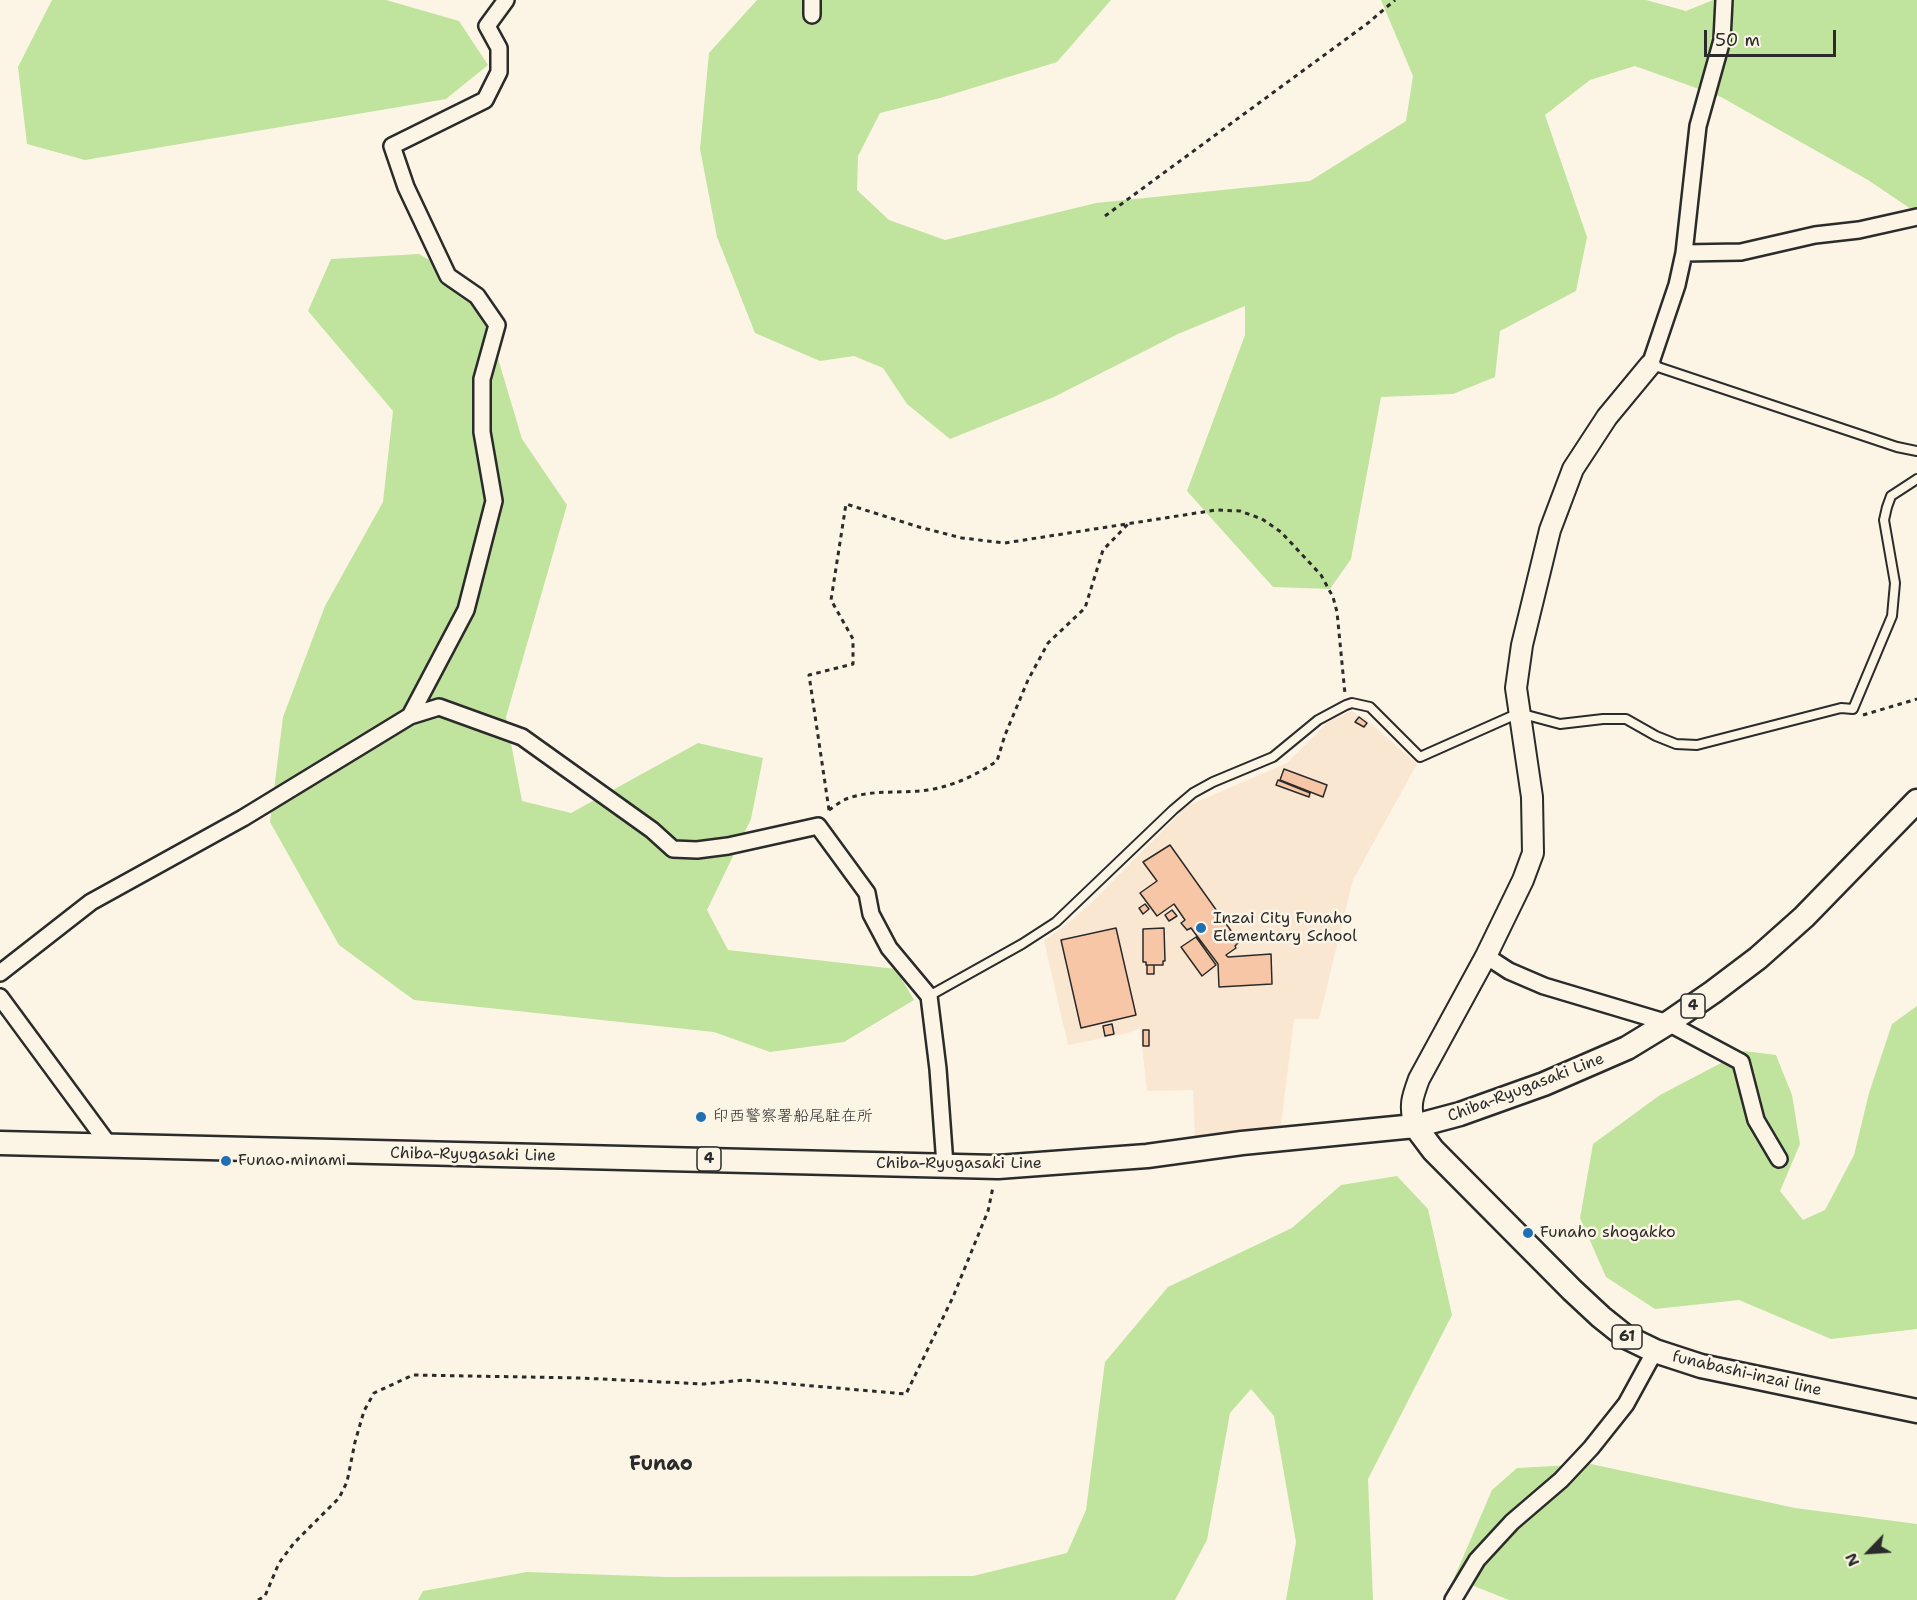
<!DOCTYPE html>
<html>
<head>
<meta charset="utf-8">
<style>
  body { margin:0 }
  #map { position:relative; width:1917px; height:1600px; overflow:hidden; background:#fcf5e5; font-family:"Shantell Sans",sans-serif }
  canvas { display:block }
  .north { position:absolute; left:1839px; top:1522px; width:60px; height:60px; -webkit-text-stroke:4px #fcf5e5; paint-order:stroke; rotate:245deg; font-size:16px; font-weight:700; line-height:24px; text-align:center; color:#2b2b2b }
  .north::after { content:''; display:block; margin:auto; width:21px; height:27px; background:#2b2b2b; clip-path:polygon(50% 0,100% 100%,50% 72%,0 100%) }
  .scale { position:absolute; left:1704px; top:30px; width:132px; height:27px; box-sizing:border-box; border:3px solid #2b2b2b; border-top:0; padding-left:8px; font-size:18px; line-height:21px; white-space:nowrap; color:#2b2b2b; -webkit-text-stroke:4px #fcf5e5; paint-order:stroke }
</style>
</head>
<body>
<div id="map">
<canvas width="1917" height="1600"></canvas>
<div class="north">N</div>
<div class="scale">50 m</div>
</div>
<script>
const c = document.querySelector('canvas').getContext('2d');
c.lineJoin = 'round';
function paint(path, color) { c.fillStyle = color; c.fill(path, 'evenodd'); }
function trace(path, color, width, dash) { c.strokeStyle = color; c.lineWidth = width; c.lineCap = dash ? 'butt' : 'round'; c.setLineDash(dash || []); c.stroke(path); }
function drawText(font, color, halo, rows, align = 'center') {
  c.font = font + ' "Shantell Sans","Klee One",sans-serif'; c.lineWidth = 5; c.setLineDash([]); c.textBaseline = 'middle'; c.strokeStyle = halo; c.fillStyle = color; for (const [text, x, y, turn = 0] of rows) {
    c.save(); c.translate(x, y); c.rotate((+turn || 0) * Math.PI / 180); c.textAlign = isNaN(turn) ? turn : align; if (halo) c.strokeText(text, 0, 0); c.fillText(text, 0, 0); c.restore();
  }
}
paint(new Path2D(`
  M1351,711L1367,720L1417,764L1353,880L1319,1019H1294L1281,1126L1195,1137L1193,1090L1147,1091L1140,1028L1128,1033L1068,1045L1044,941L1072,920L1093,901L1187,806L1287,763L1328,722Z`), '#fae7d2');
paint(new Path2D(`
  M52,0H386L459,21L488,65L446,99L85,160L27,144L18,67Z
  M757,0H1111L1057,62L940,98L880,113L858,156L857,190L889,220L945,240L1096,203L1310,181L1406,121L1413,76L1381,0H1646L1686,11L1713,0H1917V213L1868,180L1721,97L1635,66L1590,80L1545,115L1587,237L1576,291L1500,331L1495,377L1453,394L1381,397L1351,559L1330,589L1273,587L1187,491L1245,335V306L1178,334L1054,397L950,439L907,404L883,368L854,356L820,361L755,333L717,237L700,149L709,53Z
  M419,254L477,288L522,439L567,505L506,717L522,801L571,813L698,743L763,758L751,819L707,910L728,950L896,969L914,1000L844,1042L770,1052L714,1032L414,1000L339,945L270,822L283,717L325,606L383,502L393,411L308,311L331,259Z
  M1917,1006V1329L1831,1339L1739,1300L1655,1309L1606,1277L1580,1218L1593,1144L1660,1095L1744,1051L1776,1055L1792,1095L1800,1144L1780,1191L1803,1220L1825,1210L1854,1155L1869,1093L1892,1024Z
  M1397,1176L1428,1209L1452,1315L1368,1479L1373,1600H1286L1296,1542L1274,1416L1251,1389L1230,1413L1207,1540L1175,1600H418L423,1591L527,1572L667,1577L973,1576L1067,1553L1086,1510L1105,1362L1168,1287L1292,1228L1341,1185Z
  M1591,1464L1795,1508L1917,1524V1600H1509L1454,1578L1492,1490L1517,1468Z`), '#c0e39d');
const building = new Path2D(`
  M1359,717L1367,723L1364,727L1355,722Z
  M1284,769L1327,785L1323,797L1280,780Z
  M1278,780L1310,793L1309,797L1276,785Z
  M1170,845L1239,942L1235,946L1236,948L1226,955L1228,957L1271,954L1272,984L1219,987L1218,964L1191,928L1187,930L1181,923L1185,920L1174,904L1157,916L1140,893L1157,881L1143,862Z
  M1145,904L1149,909L1143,914L1139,908Z
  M1172,910L1177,916L1169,921L1165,915Z
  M1116,928L1136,1015L1081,1028L1061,940Z
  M1164,928L1165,961H1163V965H1146V962H1143V929Z
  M1196,937L1216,965L1202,976L1181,947Z
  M1147,965H1154V974H1147Z
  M1112,1024L1114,1034L1105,1036L1103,1026Z
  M1143,1030H1149V1046H1143Z`);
paint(building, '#f7c6a7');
trace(building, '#2b2b2b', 1.5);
const lane = new Path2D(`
  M1652,365L1897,447L1917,451
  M929,996L1022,944L1056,922L1173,810L1193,793L1213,782L1273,757L1318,720L1346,705L1352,703L1370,707L1420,757L1519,713L1560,724L1603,719H1626L1656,736L1676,744L1697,745L1841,708L1853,709L1892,616L1895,583L1884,520L1887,507L1891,496L1917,479`);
const street = new Path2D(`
  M506,0L487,26L499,48V72L485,100L392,146L406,187L448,276L477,296L497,325L482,379V432L494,501L466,610L410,716L439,707L522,737L652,830L673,849L697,850L728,846L818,826L867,893L871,914L889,948L929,996L938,1069L945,1165
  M812,15V0
  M1684,253L1741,252L1815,235L1859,230L1917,217
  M1650,365L1677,285L1684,253L1698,126L1722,40L1724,0
  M1486,956L1509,971L1544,986L1668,1023L1741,1062L1756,1120L1779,1159
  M0,973L91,902L243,818L410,716
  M0,997L109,1145
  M1453,1600L1477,1560L1512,1522L1561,1480L1591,1448L1626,1404L1655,1351`);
const secondary = new Path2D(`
  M1415,1126C1409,1106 1412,1098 1419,1079L1486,956L1523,880L1533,853L1532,797L1516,688L1522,645L1550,530L1573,469L1607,417L1650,365`);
const primary = new Path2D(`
  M1415,1126L1433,1150L1572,1290L1601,1317L1626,1337L1655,1351L1701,1366L1917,1411
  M0,1143L998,1167L1147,1156L1242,1143L1415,1126L1460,1114L1544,1084L1627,1048L1668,1023L1713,992L1758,958L1804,917L1917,801`);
trace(lane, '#2b2b2b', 12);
trace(street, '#2b2b2b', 20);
trace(secondary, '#2b2b2b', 24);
trace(primary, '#2b2b2b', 27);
trace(new Path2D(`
  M1105,216L1368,23L1395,0
  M1863,715L1917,699
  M829,810L809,675L853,664V639L831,600L846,504L919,527L962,538L1005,543L1216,510L1240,511L1262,519L1281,532L1321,575L1333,597L1337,612L1345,694
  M829,810C835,806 842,800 849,798C875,789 902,794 928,790C954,786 976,775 997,761L1005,735L1028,680L1048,643L1085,608L1103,550L1128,524
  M258,1600L265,1596L279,1563L294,1543L339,1498L347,1482L355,1442L364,1411L374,1393L413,1375L581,1378L704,1384L744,1380L906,1394L953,1297L988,1211L993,1187`), '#2b2b2b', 3, [4.5, 4.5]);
trace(lane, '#fcf5e5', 8);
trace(street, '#fcf5e5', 15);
trace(secondary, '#fcf5e5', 20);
trace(primary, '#fcf5e5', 22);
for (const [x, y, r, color] of [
  [1201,928,6,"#1f6fb2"],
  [701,1117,6,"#1f6fb2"],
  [226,1161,6,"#1f6fb2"],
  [1528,1233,6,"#1f6fb2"]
]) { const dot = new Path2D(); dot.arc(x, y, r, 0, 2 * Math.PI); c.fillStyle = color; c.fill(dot); trace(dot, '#fcf5e5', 2); }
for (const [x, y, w] of [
  [1693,1006,24],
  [709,1159,24],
  [1627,1337,30]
]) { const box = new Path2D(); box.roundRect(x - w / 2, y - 12, w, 24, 4.5); c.fillStyle = '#fcf5e5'; c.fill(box); trace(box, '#2b2b2b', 1.5); }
drawText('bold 15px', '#2b2b2b', null, [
  ["4",1693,1006],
  ["4",709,1159],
  ["61",1627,1337]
]);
drawText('16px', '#2b2b2b', '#fcf5e5', [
  ["Inzai City Funaho",1213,919],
  ["Elementary School",1213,937],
  ["印西警察署船尾駐在所",713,1117],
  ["Funao minami",238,1161],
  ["Funaho shogakko",1540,1233]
], 'left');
drawText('16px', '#2b2b2b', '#fcf5e5', [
  ["Chiba-Ryugasaki Line",1526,1088,-21],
  ["Chiba-Ryugasaki Line",473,1155,1],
  ["Chiba-Ryugasaki Line",959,1164],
  ["funabashi-inzai line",1747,1374,13]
]);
drawText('bold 20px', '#2b2b2b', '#fcf5e5', [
  ["Funao",661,1465]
]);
</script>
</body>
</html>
